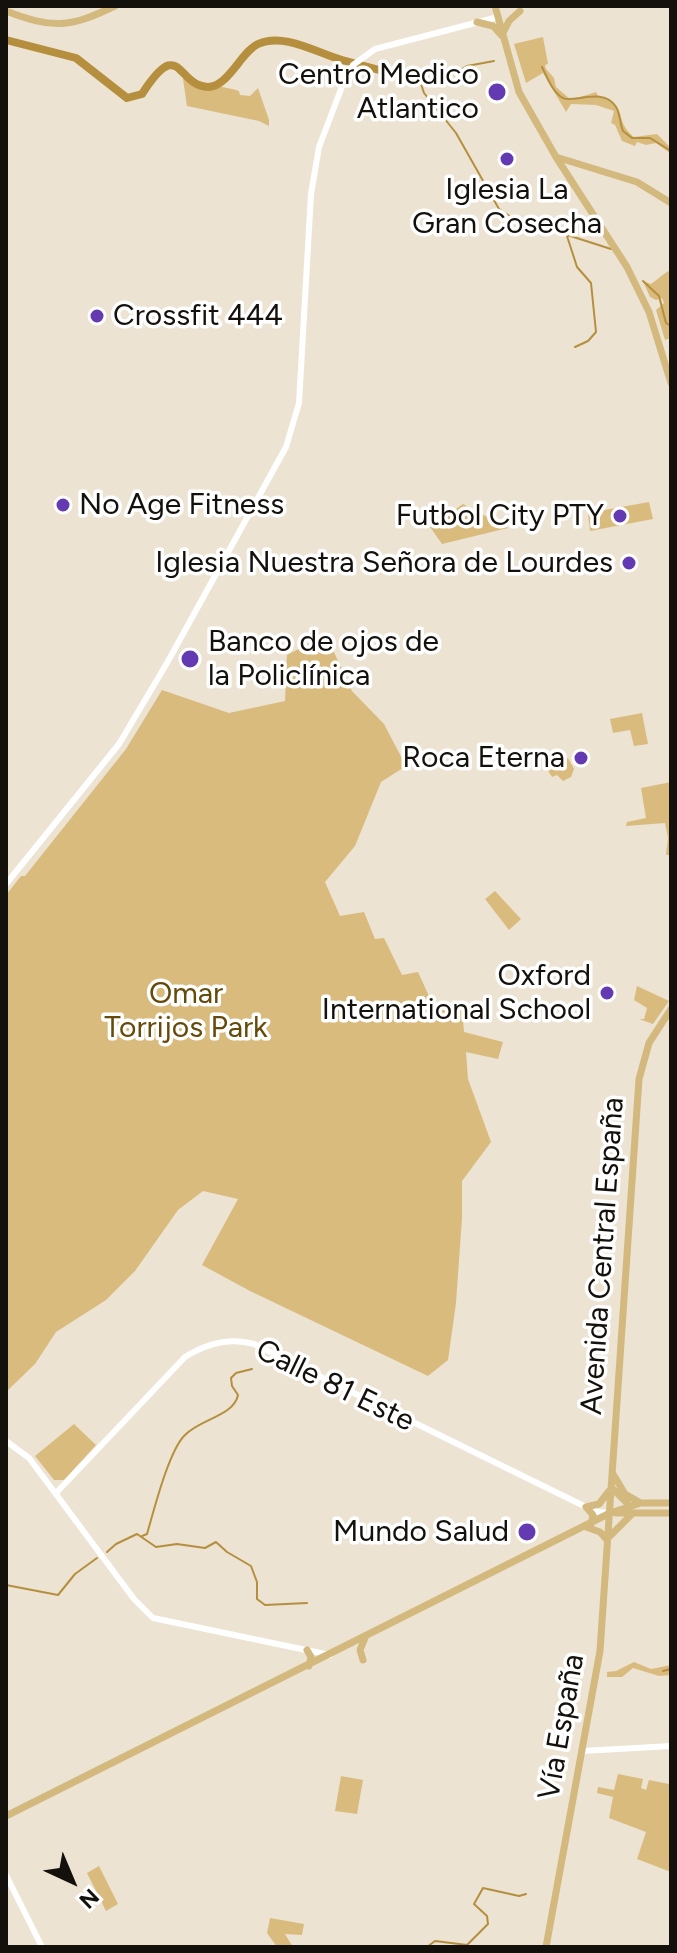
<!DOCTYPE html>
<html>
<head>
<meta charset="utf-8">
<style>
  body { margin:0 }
  #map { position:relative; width:677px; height:1953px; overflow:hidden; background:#ece3d3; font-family:Figtree,sans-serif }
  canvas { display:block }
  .frame { position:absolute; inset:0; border:8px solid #14110c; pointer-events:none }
  .north { position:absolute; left:32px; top:1841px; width:80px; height:80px; -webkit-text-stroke:6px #fff; paint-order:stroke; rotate:136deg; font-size:22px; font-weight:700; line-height:32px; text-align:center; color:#14110c }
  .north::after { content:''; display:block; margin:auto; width:28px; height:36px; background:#14110c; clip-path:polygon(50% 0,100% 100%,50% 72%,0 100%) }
</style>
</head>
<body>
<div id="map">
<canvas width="677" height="1953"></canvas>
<div class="frame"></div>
<div class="north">N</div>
</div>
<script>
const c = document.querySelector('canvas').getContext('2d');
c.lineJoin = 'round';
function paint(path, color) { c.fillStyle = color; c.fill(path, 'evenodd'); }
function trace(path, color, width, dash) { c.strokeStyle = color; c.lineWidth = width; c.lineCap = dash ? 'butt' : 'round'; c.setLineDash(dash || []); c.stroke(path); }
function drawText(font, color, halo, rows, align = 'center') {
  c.font = font + ' Figtree,sans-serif'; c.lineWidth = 7; c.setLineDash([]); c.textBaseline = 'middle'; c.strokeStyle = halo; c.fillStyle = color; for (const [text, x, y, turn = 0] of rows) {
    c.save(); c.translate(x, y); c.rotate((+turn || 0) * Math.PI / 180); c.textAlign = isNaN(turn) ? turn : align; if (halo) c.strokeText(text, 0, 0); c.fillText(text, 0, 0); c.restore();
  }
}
paint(new Path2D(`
  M543,37L548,64L545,65L546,69L554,78L556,87L571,100L596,92L598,96C630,104 612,119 634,137L657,134L671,148V154L656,143L646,145L637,142L635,146L622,141L615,125L611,123L614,111L596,105L571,104L566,112L543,73L526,83L514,44Z
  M192,77C203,86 224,86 239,91L240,95L250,96L258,88L269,120V126L259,121L187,106L183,79Z
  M668,271L671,274V315L669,317L671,338L665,340L656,310L664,303L662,298L656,300L650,297L643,281L651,284Z
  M649,502L653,519L590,531L588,513Z
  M463,504L508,528L442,544L430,527Z
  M322,637L333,650L352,691L384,724L406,766L381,782L355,846L325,882L340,916L364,912L375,939L384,938L402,975L418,972L434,1007L462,1008L464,1032L503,1042L498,1059L466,1052L468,1079L491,1142L462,1181V1218L456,1303L448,1360L428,1376L250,1291L202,1265L238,1199L203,1191L178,1210L135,1271L106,1300L56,1332L35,1364L6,1392V895L21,876H25L126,749L162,690L229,713L285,701L287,655Z
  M642,713L648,744L634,746L630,730L613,733L610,719Z
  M568,758L574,769L571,777L563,781L557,775L552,777L547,769Z
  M671,782V855H666L668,838L665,823L626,826L627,822L646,818L641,788Z
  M495,891L521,919L509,930L485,899Z
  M637,986L669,1001L653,1024L639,1019H644L647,1008L634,1000Z
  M74,1424L96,1445L64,1480H54L35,1456Z
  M634,1662L651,1669L671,1665V1675L659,1676L633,1668L622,1677H607V1672L616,1671Z
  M618,1774L643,1779L641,1788L646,1790L649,1780L669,1784L671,1774V1872L637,1859L646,1832L609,1818L613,1797L597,1793L598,1787L614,1790Z
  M341,1776L363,1780L357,1814L335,1811Z
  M99,1866L118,1904L106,1911L87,1873Z
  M270,1918L304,1924L302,1935L285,1934L293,1947H277L267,1933Z`), '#dabb7e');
trace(new Path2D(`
  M494,61L467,66L447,78L420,81L424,93L456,133L499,209L529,229L558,232L611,249
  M542,67C547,77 553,93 563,98C573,104 603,86 616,107C620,113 620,124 623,131L632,138H650L671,151
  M567,236L577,267L591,283L596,332L588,341L575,347
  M643,281L659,296L666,323L671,326
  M142,1536L147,1534C154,1510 169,1450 185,1435C200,1419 234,1416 238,1395L232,1386L231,1378L236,1373L252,1369
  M107,1552L116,1544L137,1534L156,1547L177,1544L205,1548L216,1542L227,1552L251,1566L257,1582V1599L265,1605L307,1603
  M6,1585L58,1595L75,1574L97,1558
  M663,1671L671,1669
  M427,1947L435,1941L467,1945L488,1924L487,1916L474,1904L483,1888L519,1896L526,1894`), '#b58f3d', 2);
trace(new Path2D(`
  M6,40L76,58L127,98L142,94C181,34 176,86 208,87C228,87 241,52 258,44C284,32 317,53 342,60C368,67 394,74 420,81`), '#b58f3d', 8);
trace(new Path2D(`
  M6,884L119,744L167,663L286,447L299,403L311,194L319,147L346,76L353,65L375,49L498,17
  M6,1441L29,1458L134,1599L153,1618L330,1655
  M56,1493L185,1357C206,1344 229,1337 254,1344L586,1507L598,1512L610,1513
  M582,1751L671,1746
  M6,1875L42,1947`), '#fff', 6);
trace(new Path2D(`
  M495,6L519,92L556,157L627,267L649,312L671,383
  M6,11C53,29 69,28 115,6
  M477,22L493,26L502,36
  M503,33L509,21L520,11
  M556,157L637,182L671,203
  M613,1474L625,1494L639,1502
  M612,1488L629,1505
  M616,1513H671
  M591,1524L593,1515L586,1507L599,1504L609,1491
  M586,1527L600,1532L607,1540
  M610,1536L632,1514
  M307,1650L311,1657L309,1666
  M363,1660L360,1650L365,1638
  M6,1816L610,1513L641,1503H671
  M546,1947L600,1651L639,1079L649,1043L671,1009`), '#d3b97d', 7);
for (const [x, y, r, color] of [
  [497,92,10,"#633ab2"],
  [507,159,8,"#633ab2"],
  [97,316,8,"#633ab2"],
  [63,505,8,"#633ab2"],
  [620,516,8,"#633ab2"],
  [629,563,8,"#633ab2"],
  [190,659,10,"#633ab2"],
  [581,758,8,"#633ab2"],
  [607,993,8,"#633ab2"],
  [527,1532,10,"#633ab2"]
]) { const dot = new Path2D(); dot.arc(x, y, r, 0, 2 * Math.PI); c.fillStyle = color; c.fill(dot); trace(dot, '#fff', 3); }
drawText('30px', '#14110c', '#fff', [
  ["Centro Medico",479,75],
  ["Atlantico",479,109],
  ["Iglesia La",507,190,"center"],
  ["Gran Cosecha",507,224,"center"],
  ["Crossfit 444",113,316,"left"],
  ["No Age Fitness",79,505,"left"],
  ["Futbol City PTY",604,516],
  ["Iglesia Nuestra Señora de Lourdes",613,563],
  ["Banco de ojos de",208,642,"left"],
  ["la Policlínica",208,676,"left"],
  ["Roca Eterna",565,758],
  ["Oxford",591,976],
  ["International School",591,1010],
  ["Mundo Salud",509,1532]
], 'right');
drawText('30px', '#654a09', '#fff', [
  ["Omar",186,994],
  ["Torrijos Park",186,1028]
]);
drawText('30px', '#14110c', '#fff', [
  ["Avenida Central España",603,1256,-86],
  ["Calle 81 Este",335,1386,26],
  ["Vía España",562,1727,-80]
]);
</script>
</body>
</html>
